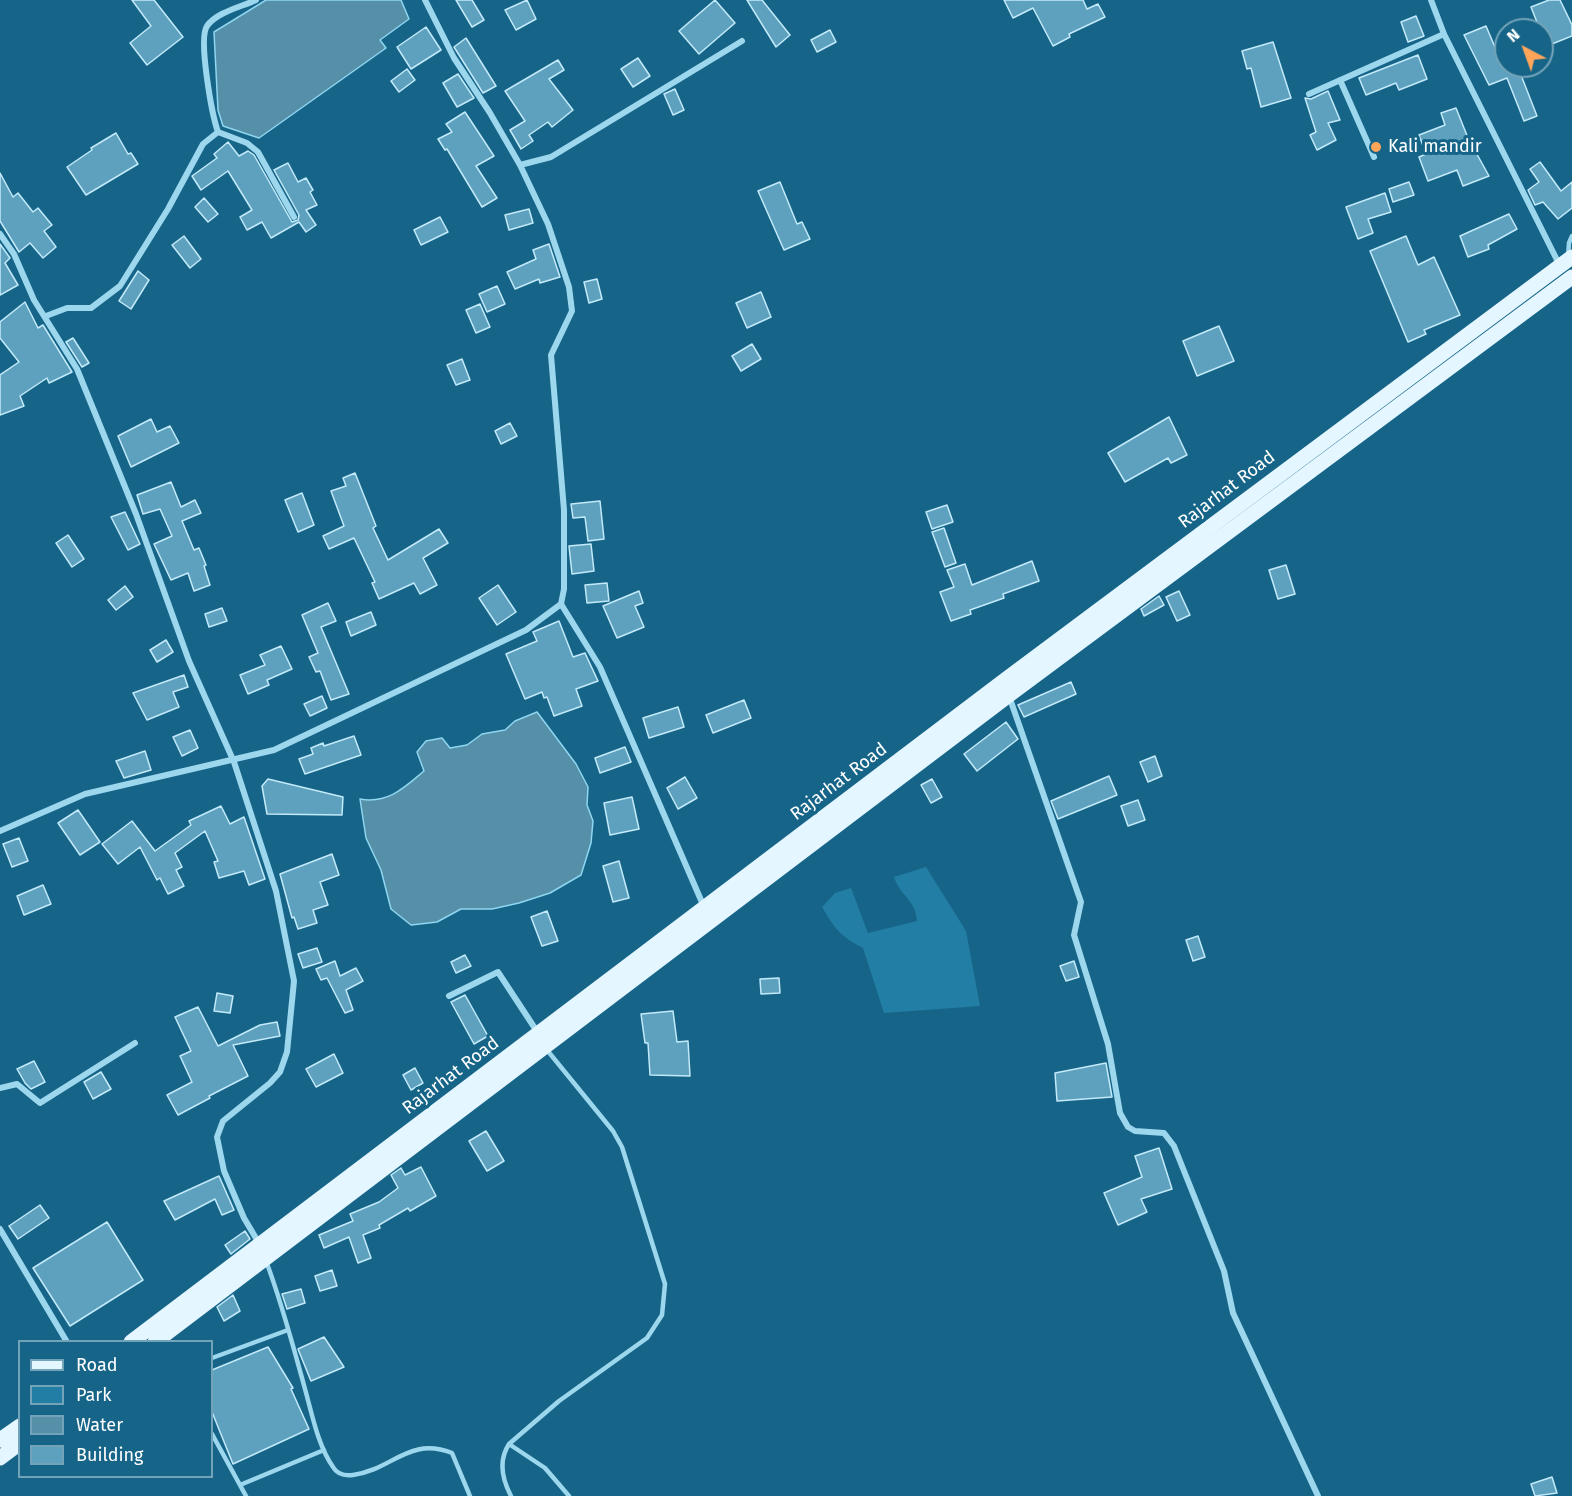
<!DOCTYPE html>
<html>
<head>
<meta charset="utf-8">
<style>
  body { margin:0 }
  #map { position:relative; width:1572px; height:1496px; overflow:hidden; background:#166588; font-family:"Fira Sans",sans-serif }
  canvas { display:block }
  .legend { position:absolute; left:18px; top:1340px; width:195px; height:138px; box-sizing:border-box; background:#166588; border:2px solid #73a3b8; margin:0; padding:8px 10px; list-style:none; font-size:18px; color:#fff }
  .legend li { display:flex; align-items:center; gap:12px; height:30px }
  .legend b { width:30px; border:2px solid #73a3b8 }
  .north { position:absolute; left:1494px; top:18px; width:60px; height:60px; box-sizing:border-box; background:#166588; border:2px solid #73a3b8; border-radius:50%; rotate:319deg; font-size:16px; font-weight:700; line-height:24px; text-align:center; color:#fff }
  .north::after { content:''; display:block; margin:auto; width:21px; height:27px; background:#ffa55a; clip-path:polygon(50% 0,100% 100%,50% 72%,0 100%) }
</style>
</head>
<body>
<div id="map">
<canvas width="1572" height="1496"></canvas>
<ul class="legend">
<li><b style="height:8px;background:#e4f6ff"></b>Road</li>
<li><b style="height:16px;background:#227ea4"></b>Park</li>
<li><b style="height:16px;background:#558fa8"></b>Water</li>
<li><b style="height:16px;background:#5da1be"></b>Building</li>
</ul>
<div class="north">N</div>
</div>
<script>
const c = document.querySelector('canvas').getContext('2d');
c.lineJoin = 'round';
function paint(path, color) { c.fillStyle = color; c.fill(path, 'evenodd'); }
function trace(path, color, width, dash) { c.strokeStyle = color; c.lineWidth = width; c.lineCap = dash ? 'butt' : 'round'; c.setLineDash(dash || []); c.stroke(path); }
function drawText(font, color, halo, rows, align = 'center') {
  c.font = font + ' "Fira Sans",sans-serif'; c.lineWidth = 6; c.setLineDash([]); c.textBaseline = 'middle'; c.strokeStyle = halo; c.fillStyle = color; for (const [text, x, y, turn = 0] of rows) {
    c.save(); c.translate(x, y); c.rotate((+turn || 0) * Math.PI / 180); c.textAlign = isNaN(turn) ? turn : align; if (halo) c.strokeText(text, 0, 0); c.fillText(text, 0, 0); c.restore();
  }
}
paint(new Path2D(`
  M926,867L966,931L980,1006L884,1013L863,948C840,936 835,929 822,907L835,893L851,888L868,933L917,921C916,900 900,896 894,877Z`), '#227ea4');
const water = new Path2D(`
  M266,0H401L409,19L380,40L386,48L259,138L223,126L218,110L214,32Z
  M537,712L576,764L588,787L587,805L593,821L591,843L581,875L550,893L519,903L492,909H461L437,922L411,925L391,909L381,870L366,838L360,799C388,804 404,788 424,771L417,752L426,741L442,738L450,748L467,745L482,734L505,730L515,721Z`);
paint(water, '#558fa8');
trace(water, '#8fd6f1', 1.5);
const building = new Path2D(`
  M132,0H154L183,37L147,65L130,43L151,26Z
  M456,0H472L484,20L472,27Z
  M527,0L536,19L516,30L505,10Z
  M715,0L735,23L699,54L679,31Z
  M747,0H762L790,35L776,47Z
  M1004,0H1083L1087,9L1098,4L1105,17L1069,34L1070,37L1053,46L1033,8L1013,18Z
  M1549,0H1560L1572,25V36L1542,48V30H1540L1531,7Z
  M1416,16L1424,36L1408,42L1401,22Z
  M1486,26L1503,66H1543L1521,75L1537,116L1524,121L1507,78L1489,85L1464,35Z
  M426,27L441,50L411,69L397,47Z
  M830,30L836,42L817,52L811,40Z
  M466,38L496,86L483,93L454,47Z
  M1273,42L1291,98L1261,107L1251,68L1247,69L1242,51Z
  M1418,55L1427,79L1399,90L1396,83L1366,95L1359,78Z
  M638,58L650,76L633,87L621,69Z
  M558,60L564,70L549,79L573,110L552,127L548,122L529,135L533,141L521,149L510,130L525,121L505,91Z
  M407,69L415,80L399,92L391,81Z
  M458,74L474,98L457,107L443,83Z
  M675,89L684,110L673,115L664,94Z
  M1328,91L1340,120L1328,123L1336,140L1317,150L1310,135L1316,132L1305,98L1311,99Z
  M1456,108L1468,138L1489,176L1463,186L1457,170L1428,181L1419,157L1426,154L1419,135L1445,125L1441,113Z
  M465,112L494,156L476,166L497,198L482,207L447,149L445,150L438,139L452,132L446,124Z
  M116,133L128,154L131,153L138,164L86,195L67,167L92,150L91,148Z
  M228,142L239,156L248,151L254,155L292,222L298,220L299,215L274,170L288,163L298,182L306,178L313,190L310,192L317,205L306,210L316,225L306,232L299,222L271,238L262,222L247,230L240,217L252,210L228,171L201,190L192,176L217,158L214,154Z
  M1540,162L1561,191L1572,182V208L1558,219L1543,202L1535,205L1528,190L1539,182L1530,169Z
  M0,173L13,197L18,193L33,212L38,208L52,225L44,231L56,247L43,258L30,243L19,252L0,221Z
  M780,182L797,224L802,222L810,239L784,250L758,191Z
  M1409,182L1414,195L1393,202L1389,189Z
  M1385,193L1391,212L1368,219L1373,233L1358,239L1346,207Z
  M204,198L218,214L208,222L195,207Z
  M529,209L533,223L509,230L505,215Z
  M1509,214L1517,229L1488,245L1489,249L1468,257L1460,236Z
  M440,217L448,232L421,245L414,230Z
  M184,236L201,259L190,268L172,245Z
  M1406,236L1418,265L1434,257L1460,315L1424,330L1426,334L1408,342L1370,251Z
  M0,244L10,258L5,263L18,285L0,295Z
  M549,244L560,277L540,283L539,279L515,289L507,272L536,259L533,250Z
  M138,271L149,280L131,309L119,301Z
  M597,279L602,299L589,303L584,282Z
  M497,286L505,304L487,312L479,294Z
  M761,292L771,317L747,328L736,303Z
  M25,302L38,328L43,325L72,372L49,383L47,378L20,396L24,406L0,415V375L19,362L0,338V322Z
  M480,304L490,327L476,333L466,310Z
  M1219,326L1234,361L1197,376L1183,341Z
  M73,338L89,363L82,367L66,342Z
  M752,344L761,359L741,371L732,356Z
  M462,359L470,380L456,385L447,365Z
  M1169,417L1187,455L1171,463L1168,458L1125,482L1108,453Z
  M151,419L157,432L170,426L179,443L131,467L118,436Z
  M510,423L517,436L501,444L495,431Z
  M355,473L376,526L373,528L388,560L439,529L448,543L423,558L437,585L420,594L414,583L379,599L372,583L375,582L354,538L329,549L323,536L344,526L331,491L346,486L343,478Z
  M171,482L181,507L195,500L201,513L182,521L194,550L199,548L206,565L204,566L210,585L194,591L188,573L171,580L154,544L172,536L160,509L143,514L137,495Z
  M302,493L314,525L298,532L285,500Z
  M600,501L604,539L588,541L585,517L573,518L571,504Z
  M947,505L953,522L932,529L926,512Z
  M125,512L140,544L128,550L111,517Z
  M944,528L956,563L945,567L932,532Z
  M68,535L84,559L72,567L56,543Z
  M591,544L594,571L572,574L569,546Z
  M1032,561L1039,581L1003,594L1004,598L970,610L971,614L951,621L940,592L954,587L947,570L965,564L972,585Z
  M1286,565L1295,594L1278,599L1269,570Z
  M607,583L609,601L587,603L585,585Z
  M498,585L516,612L497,625L479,598Z
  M125,586L133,597L116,610L108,600Z
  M639,591L643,603L635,606L644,627L617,638L603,606Z
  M1179,591L1190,615L1177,621L1166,597Z
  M1159,596L1164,605L1144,616L1141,609Z
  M328,603L336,621L321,627L349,694L331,700L320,671L316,672L309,657L318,653L302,615Z
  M222,608L227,621L209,627L205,614Z
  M371,612L376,625L351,636L346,622Z
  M559,621L573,657L585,653L598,681L576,689L582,706L554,716L547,697L544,698L542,692L525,699L506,654L537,641L533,632Z
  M166,640L173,652L157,662L150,650Z
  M281,646L292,669L267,680L269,685L248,694L240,675L265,665L260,655Z
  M184,675L188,687L173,692L179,707L147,720L133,693Z
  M1071,682L1076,694L1024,717L1018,705Z
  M322,696L327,708L310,716L304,704Z
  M744,700L751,718L713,733L706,715Z
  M678,707L684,727L649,738L643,718Z
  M1006,722L1018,739L977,771L964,754Z
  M190,730L198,748L182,756L173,737Z
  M354,736L361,755L305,774L299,759L313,754L311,748L323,743L324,746Z
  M625,747L631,762L600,773L595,758Z
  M145,751L151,770L124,778L116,761Z
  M1155,756L1162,776L1148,782L1140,762Z
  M1109,776L1117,795L1058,819L1051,801Z
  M685,777L697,798L678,809L667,788Z
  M268,779L343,797L342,815L267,814L262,786Z
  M932,779L942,797L931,803L921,785Z
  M632,797L639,829L610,835L604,803Z
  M1138,800L1145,820L1128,826L1121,806Z
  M221,806L230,824L244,817L265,879L249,885L244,871L219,878L214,862L218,861L205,831L175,853L182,867L176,870L184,886L168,894L160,878L157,880L140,847L118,864L102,844L132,821L155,851L191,825L189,821Z
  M78,810L100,842L80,855L58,823Z
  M19,838L28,861L12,867L3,844Z
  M332,854L339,875L320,882L328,905L313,910L317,923L298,929L294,917L292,918L280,874Z
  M619,861L629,898L613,902L603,866Z
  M43,885L51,904L24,915L17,896Z
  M547,911L558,941L542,946L531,917Z
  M1198,936L1205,957L1193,961L1186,940Z
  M317,948L322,962L303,968L298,954Z
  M465,955L471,966L456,973L451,962Z
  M335,961L340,976L356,968L363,981L346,990L353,1010L345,1013L327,978L321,980L316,969Z
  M1074,961L1079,977L1066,981L1060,966Z
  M779,978L780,993L761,994L760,979Z
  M217,993L233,996L230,1013L214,1011Z
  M465,995L488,1036L474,1044L451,1002Z
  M198,1007L218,1046L260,1025L277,1022L280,1036L233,1045L248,1076L209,1096L210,1098L178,1115L167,1095L192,1082L180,1056L191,1051L175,1017Z
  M673,1011L677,1042L688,1041L690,1076L650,1075L648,1043H645L641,1014Z
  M334,1054L343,1073L316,1087L306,1069Z
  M34,1061L45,1082L31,1089L25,1083L17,1069Z
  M1106,1063L1112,1097L1057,1101L1055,1073Z
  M415,1068L423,1083L411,1090L403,1075Z
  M101,1072L111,1089L93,1099L84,1082Z
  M486,1131L504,1161L487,1171L469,1141Z
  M1159,1148L1172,1189L1141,1199L1147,1212L1118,1225L1104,1193L1142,1177L1135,1156Z
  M421,1167L436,1196L410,1211L408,1208L379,1225L380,1228L363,1235L371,1258L358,1263L349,1237L324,1248L319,1235L353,1221L350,1214L379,1202L398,1188L391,1175L401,1168L405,1175Z
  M219,1176L234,1210L222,1215L215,1199L175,1220L164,1201Z
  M40,1205L49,1218L18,1239L9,1226Z
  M107,1222L143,1280L70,1326L33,1268Z
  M245,1231L250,1239L231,1254L225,1245Z
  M332,1270L337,1286L320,1291L315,1276Z
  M301,1289L305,1303L287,1309L282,1294Z
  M233,1295L240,1311L224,1321L217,1307Z
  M324,1337L344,1367L311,1381L298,1349Z
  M268,1347L293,1388L291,1389L309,1429L233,1464L212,1412V1370Z
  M1552,1477L1557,1493L1535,1496L1531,1484Z`);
paint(building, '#5da1be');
trace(building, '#c3eafa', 1.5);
trace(new Path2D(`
  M1568,257L1569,243L1572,236
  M266,1261C282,1303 293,1346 305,1389C312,1414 318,1446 333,1467C337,1474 345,1476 353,1475C392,1470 409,1436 452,1453L470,1496
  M212,1358L288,1330
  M212,1434L246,1496
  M509,1444L545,1468L569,1496
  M240,1485L324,1450
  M511,1496C502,1479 498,1461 509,1444L559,1401L647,1338L662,1315L665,1284L622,1147L613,1131L547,1050`), '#9dd7ee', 4.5);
trace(new Path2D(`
  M1431,0L1444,34L1560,266
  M1340,80L1374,157
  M1309,94L1444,34
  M218,132L247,143L258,152L294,217
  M520,165L551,157L742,41
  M0,234L14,254L34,300L77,369L136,514L189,661L234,762L276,891L294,981L287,1052L280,1072L270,1083L223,1121L217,1137L224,1171L244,1218L260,1245
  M46,316L67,308H91L120,286L168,209L203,144L218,132C212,115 198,39 207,26C217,12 241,7 256,0
  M561,604L600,667L704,907
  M1009,696L1081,902L1074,935L1108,1044L1120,1113L1128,1127L1135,1131L1164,1133L1174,1146L1224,1271L1233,1313L1318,1496
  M0,831L85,794L274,750L526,630L561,604L564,589V510L551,355L572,311L569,287L548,224L520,165L490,113L454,58L425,0
  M449,996L498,972L538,1033
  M0,1088L17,1084L40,1103L135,1043
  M0,1229L67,1342`), '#9dd7ee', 6);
trace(new Path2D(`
  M131,1342L1005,680L1572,257
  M155,1342L1009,695L1572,277
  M0,1440L20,1426
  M0,1458L20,1443`), '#e4f6ff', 15);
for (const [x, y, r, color] of [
  [1376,147,6,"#ffa55a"]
]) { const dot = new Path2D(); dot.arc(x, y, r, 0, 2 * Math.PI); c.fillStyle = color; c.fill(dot); trace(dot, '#166588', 2); }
drawText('18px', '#fff', '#166588', [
  ["Kali mandir",1388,147]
], 'left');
drawText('18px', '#fff', '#166588', [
  ["Rajarhat Road",1227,490,-37],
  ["Rajarhat Road",839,782,-37],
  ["Rajarhat Road",451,1076,-37]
]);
</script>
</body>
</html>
